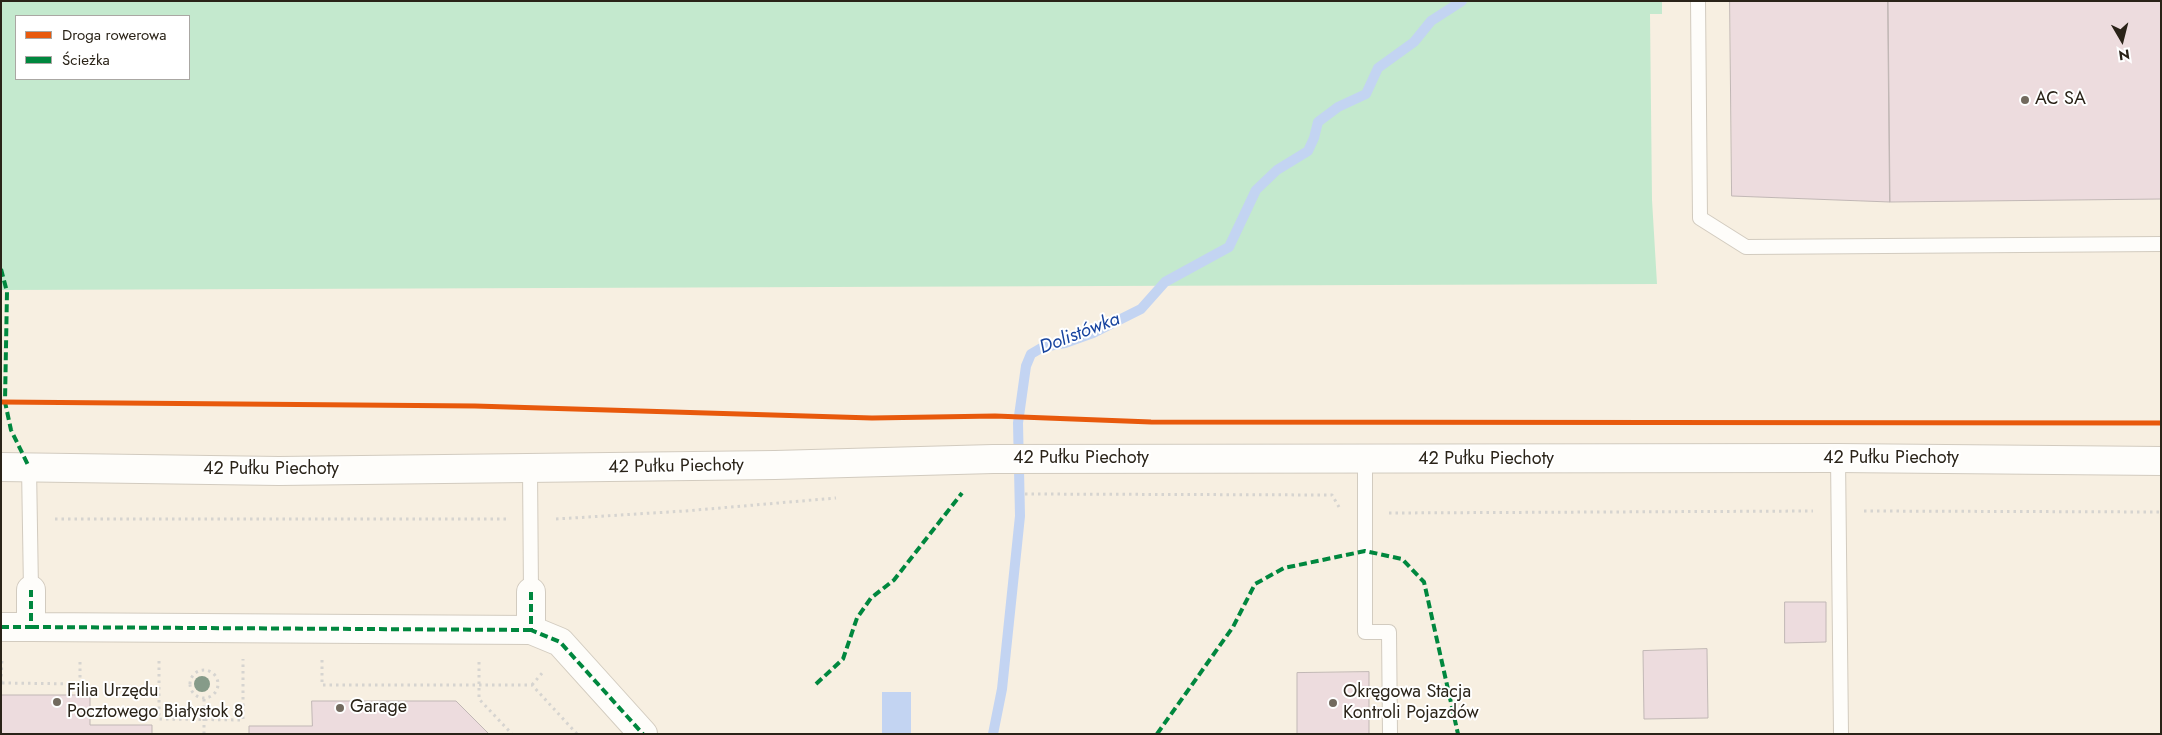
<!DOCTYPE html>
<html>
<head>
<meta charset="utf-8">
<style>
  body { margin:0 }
  #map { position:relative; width:2162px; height:735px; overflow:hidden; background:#f7efe1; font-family:Jost,sans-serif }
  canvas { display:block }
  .frame { position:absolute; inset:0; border:2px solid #2a2318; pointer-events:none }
  .legend { position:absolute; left:15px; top:15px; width:175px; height:65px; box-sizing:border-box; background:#fff; border:1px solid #aaa7a3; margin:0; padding:6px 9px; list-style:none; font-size:15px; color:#2a2318 }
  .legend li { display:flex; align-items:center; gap:10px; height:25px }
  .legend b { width:25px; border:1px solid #aaa7a3 }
  .north { position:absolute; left:2097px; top:15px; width:50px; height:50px; -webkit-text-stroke:4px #fff; paint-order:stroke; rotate:172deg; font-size:14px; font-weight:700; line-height:20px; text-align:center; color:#2a2318 }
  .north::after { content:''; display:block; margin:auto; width:18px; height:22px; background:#2a2318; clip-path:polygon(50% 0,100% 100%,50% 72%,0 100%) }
</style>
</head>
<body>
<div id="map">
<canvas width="2162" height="735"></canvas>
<div class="frame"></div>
<ul class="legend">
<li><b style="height:6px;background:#e8590c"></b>Droga rowerowa</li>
<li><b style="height:6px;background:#00873e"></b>Ścieżka</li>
</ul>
<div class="north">N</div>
</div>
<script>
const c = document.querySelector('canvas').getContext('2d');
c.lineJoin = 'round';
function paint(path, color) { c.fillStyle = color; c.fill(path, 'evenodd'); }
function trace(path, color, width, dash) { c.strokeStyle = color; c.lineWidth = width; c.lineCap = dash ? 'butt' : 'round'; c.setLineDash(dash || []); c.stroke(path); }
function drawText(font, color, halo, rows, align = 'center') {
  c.font = font + ' Jost,sans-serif'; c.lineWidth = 4; c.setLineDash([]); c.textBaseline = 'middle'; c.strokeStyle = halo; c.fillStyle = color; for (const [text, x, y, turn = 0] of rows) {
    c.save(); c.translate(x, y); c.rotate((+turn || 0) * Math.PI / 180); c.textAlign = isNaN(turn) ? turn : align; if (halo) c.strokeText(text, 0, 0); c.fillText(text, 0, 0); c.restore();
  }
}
paint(new Path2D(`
  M1,1H1662V14H1650L1652,200L1657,284L1,290ZM16,16H189V79H16Z`), '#c4e9ce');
paint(new Path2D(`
  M882,692H911V734H882Z`), '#c3d4f2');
trace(new Path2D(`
  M993,734L1002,689L1020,516L1018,423L1026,366L1031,354L1043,347L1065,343L1093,333L1141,309L1165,282L1229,247L1256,190L1277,170L1308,151L1314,138L1318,122L1338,107L1366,94L1378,68L1414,42L1431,21L1462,1`), '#c3d4f2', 10);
const building = new Path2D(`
  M1730,1H1888L1890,202L1732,196Z
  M1888,1H2161V199L1890,202Z
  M1785,602H1826V642L1785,643Z
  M1707,649L1708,718L1644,719L1643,651Z
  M1369,672V734H1297V673Z
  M1,695H90V725H152V734H1Z
  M312,701H456L489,734H249V726H312Z`);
paint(building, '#eddcde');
trace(building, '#c1b7b5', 1);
const service = new Path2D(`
  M1698,1L1700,218L1746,247L2161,244
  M1838,458L1841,734
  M1365,460V632H1389L1390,734
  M29,467L31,590
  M530,469L531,592`);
const minor = new Path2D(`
  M531,592V630L560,642L643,734
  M1,627H31V590
  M31,627L531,630`);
const tertiary = new Path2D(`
  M1,467L279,471L775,465L993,459L1838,458L2161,461`);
trace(service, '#d2cbbf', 16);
trace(minor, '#d2cbbf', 30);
trace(tertiary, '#d2cbbf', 30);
trace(new Path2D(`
  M1025,494L1332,495L1339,507
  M1864,511L2161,512
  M1389,513L1813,511
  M55,519H506
  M556,519L685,511L836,498
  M322,660V685H532L577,734
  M159,661V719L243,720V659
  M479,662V699L512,734
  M190 684a14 14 0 1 1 28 0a14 14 0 1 1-28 0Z
  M1,683L2,659
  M2,683L80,684V660
  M532,685L543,672
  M204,734V698`), '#d6d4d0', 3, [2.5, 4]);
trace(service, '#fefdfa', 14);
trace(minor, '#fefdfa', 28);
trace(tertiary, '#fefdfa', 28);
trace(new Path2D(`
  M1,269L7,292L5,402L11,430L29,467
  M531,592V630L560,642L643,734
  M1,627H31V590
  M31,627L531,630
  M816,684L843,659L857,618L871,598L894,580L962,493
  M1157,734L1233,627L1255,584L1284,568L1365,551L1402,559L1424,582L1458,734`), '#00873e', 4, [8, 4]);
trace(new Path2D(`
  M1,402L475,406L872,418L995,416L1151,422L2161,423`), '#e8590c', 5);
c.fillStyle = '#869b89';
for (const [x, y] of [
  [202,684]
]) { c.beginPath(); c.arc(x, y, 8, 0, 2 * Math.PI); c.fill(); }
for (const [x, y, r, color] of [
  [2025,100,5,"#726a5e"],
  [57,702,5,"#726a5e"],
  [1333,703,5,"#726a5e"],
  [340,708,5,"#726a5e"]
]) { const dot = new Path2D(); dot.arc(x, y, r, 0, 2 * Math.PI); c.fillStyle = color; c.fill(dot); trace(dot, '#fff', 2); }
drawText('18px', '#2a2318', '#fff', [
  ["AC SA",2035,100],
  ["Filia Urzędu",67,692],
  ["Pocztowego Białystok 8",67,713],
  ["Okręgowa Stacja",1343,693],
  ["Kontroli Pojazdów",1343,714],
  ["Garage",350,708]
], 'left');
drawText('18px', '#2a2318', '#fff', [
  ["42 Pułku Piechoty",1081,459],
  ["42 Pułku Piechoty",1891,459],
  ["42 Pułku Piechoty",1486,460],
  ["42 Pułku Piechoty",676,467,-1],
  ["42 Pułku Piechoty",271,470]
]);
drawText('italic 19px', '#16439e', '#fff', [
  ["Dolistówka",1080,334,-21]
]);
</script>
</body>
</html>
